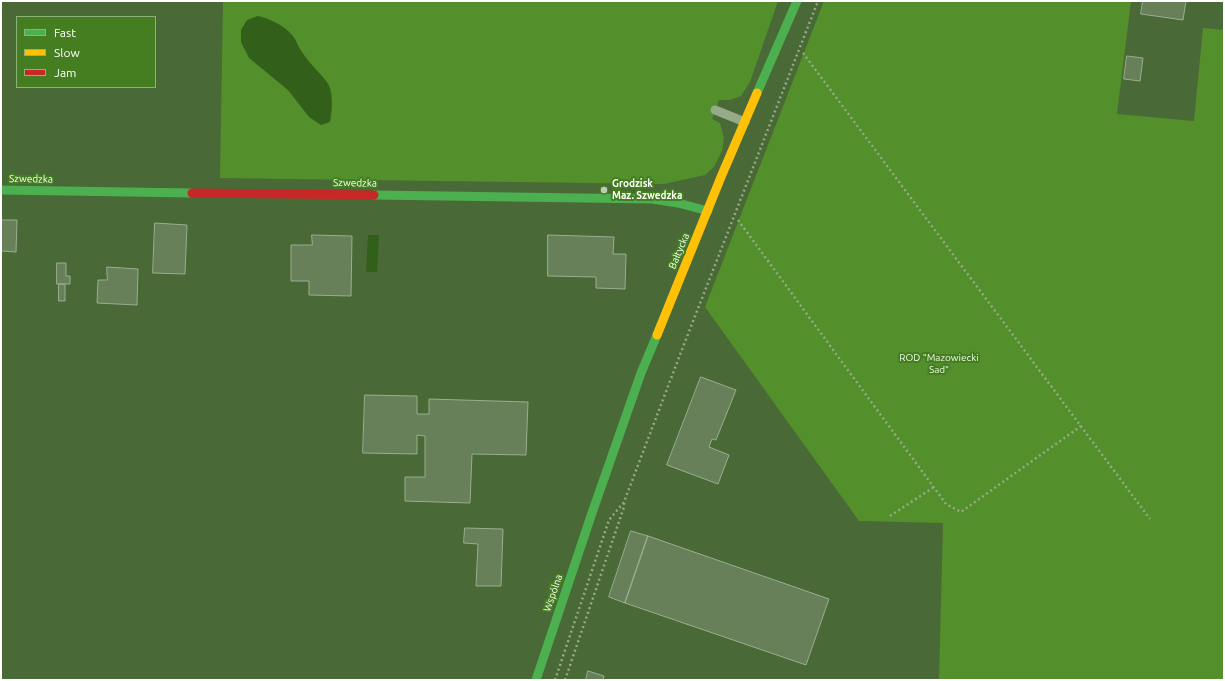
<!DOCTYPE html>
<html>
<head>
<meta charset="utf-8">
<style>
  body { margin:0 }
  #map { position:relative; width:1225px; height:681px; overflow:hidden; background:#496936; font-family:Ubuntu,sans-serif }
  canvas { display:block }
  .frame { position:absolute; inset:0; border:2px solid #fff; pointer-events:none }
  .legend { position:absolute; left:16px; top:16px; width:140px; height:72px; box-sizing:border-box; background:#447e21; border:1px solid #8fb27a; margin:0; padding:5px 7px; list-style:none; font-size:12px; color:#fff }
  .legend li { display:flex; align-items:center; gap:8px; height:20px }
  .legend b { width:20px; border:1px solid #8fb27a }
</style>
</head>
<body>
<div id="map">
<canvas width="1225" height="681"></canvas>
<div class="frame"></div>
<ul class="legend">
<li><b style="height:5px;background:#4caf50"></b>Fast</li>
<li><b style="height:5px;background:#ffc107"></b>Slow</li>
<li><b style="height:5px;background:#c62828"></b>Jam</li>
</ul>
</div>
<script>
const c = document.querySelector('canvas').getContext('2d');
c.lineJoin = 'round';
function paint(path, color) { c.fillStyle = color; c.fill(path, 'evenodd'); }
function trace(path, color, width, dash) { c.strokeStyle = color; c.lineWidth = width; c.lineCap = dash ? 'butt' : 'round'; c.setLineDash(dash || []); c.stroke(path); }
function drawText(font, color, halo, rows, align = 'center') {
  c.font = font + ' Ubuntu,sans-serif'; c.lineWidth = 4; c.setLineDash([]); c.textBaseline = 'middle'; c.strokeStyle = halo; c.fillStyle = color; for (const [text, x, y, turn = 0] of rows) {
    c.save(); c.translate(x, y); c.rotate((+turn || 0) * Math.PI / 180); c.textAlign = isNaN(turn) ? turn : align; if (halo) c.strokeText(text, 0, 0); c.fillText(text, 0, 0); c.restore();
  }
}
paint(new Path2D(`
  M223,1H778L750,82L741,96L730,100H719L712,119L720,123L724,138L722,151L714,167L705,175L664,184L220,178Z
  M824,1H1131L1117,114L1194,121L1203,28L1224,30V680H939L943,523L859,521L705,307Z`), '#53902c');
paint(new Path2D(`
  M258,16C270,19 284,25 292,35C296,39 297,44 300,49C304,55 308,61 313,66C319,74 327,79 330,88C333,98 332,112 330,122L321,125L309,117L288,90L249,58L241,42V30L247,20Z
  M368,235H379L377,272H366Z`), '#325f19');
const building = new Path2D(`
  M1143,1H1186L1183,20L1141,14Z
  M1127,56L1143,58L1140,81L1124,79Z
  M1,220H17L16,252L1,251Z
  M155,223L187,225L185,274L153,273Z
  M312,235L352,236L351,296L309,295V281H291V245H312Z
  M548,235L614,237L613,254H626L625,289L596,288V277L548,276Z
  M57,263H66V276H70V284H57Z
  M107,267L138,269L137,305L97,303L98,280H107Z
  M59,284H65V301H59Z
  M701,377L736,390L716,440L712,439L709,447L729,455L718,484L667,465Z
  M365,395L417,396V414H429V399L528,402L526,455L472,454L470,503L405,501V477H425V436L417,435V454L363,453Z
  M465,528L503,529L501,586H476L478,544L464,543Z
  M631,531L648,536L625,603L609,597Z
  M648,536L829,599L806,665L625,603Z
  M588,671L604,676L603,680H586Z`);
paint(building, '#678059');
trace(building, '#9aae8f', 1);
trace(new Path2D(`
  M803,53L1150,519
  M738,220L946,504L961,512L1081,426
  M890,516L934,487
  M555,680L609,520L624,502L683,347L818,1
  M565,680L624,507V502`), '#95aa87', 2.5, [2, 3]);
trace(new Path2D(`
  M715,110L745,122`), '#95aa87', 9);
trace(new Path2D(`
  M757,93L797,1
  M1,190L192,193
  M374,195L652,199L678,203L708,211
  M536,680L592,513L641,373L657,335`), '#4caf50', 9);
trace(new Path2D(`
  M657,335L721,177L757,93`), '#ffc107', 9);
trace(new Path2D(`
  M192,193L374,195`), '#c62828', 9);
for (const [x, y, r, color] of [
  [604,190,4,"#bfcab9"]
]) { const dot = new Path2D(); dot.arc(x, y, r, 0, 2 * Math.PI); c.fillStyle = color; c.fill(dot); trace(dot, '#447e21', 1.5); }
drawText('10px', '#fff', '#447e21', [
  ["Szwedzka",31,179,1],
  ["Szwedzka",355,183,1],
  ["Bałtycka",679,251,-67],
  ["Wspólna",553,593,-71]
]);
drawText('bold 10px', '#fff', '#447e21', [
  ["Grodzisk",612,184],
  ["Maz. Szwedzka",612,196]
], 'left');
drawText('10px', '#ebfae1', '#447e21', [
  ["ROD \"Mazowiecki",939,358],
  ["Sad\"",939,370]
]);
</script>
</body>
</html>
